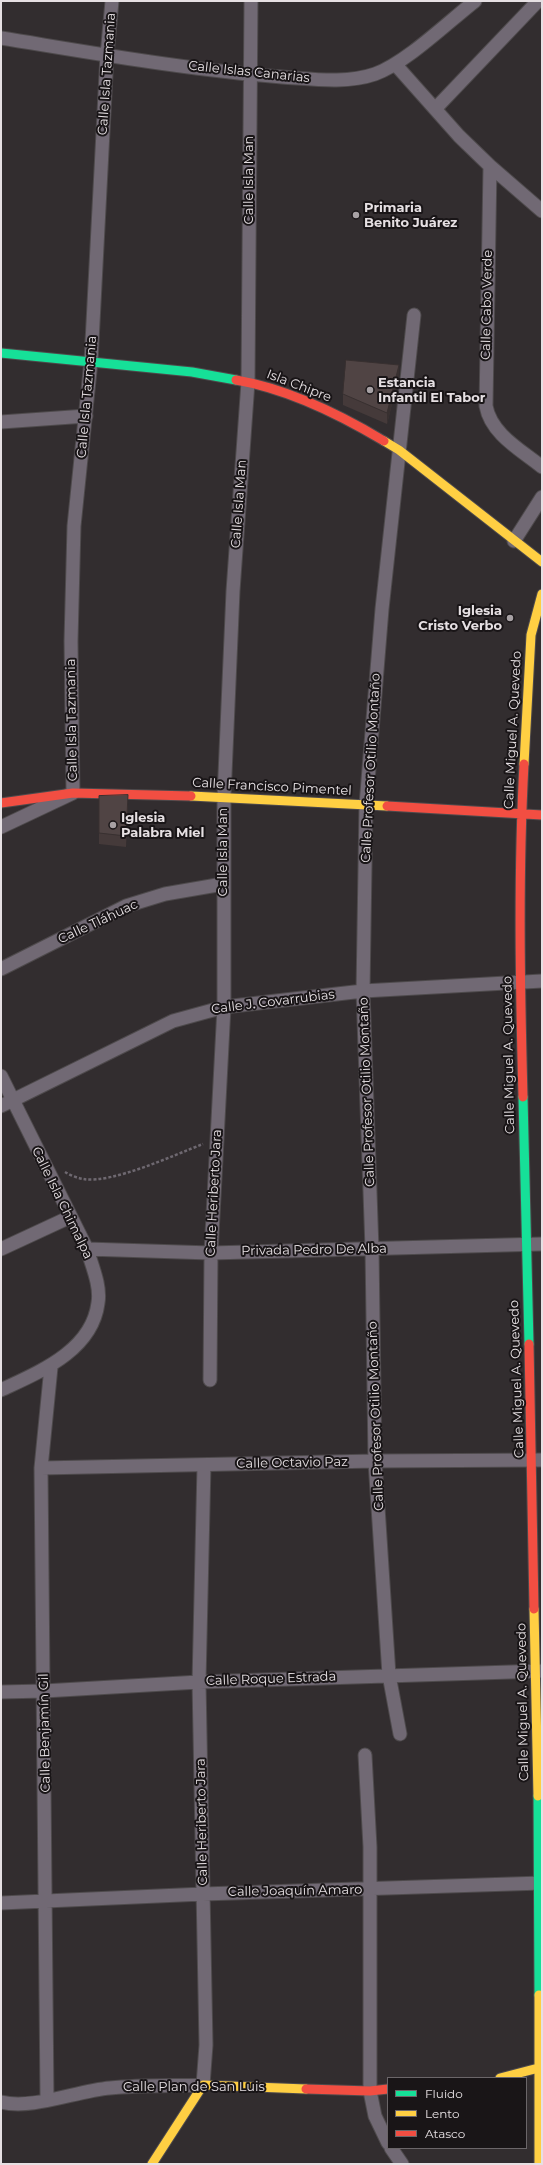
<!DOCTYPE html>
<html>
<head>
<meta charset="utf-8">
<style>
  body { margin:0 }
  #map { position:relative; width:543px; height:2165px; overflow:hidden; background:#322d2f; font-family:Montserrat,sans-serif }
  canvas { display:block }
  .frame { position:absolute; inset:0; border:2px solid #e6e0e3; pointer-events:none }
  .legend { position:absolute; left:387px; top:2077px; width:140px; height:72px; box-sizing:border-box; background:#191517; border:1px solid #6b6669; margin:0; padding:5px 7px; list-style:none; font-size:12px; color:#e6e0e3 }
  .legend li { display:flex; align-items:center; gap:8px; height:20px }
  .legend b { width:20px; border:1px solid #6b6669 }
</style>
</head>
<body>
<div id="map">
<canvas width="543" height="2165"></canvas>
<div class="frame"></div>
<ul class="legend">
<li><b style="height:5px;background:#16e098"></b>Fluido</li>
<li><b style="height:5px;background:#ffcf43"></b>Lento</li>
<li><b style="height:5px;background:#f24e42"></b>Atasco</li>
</ul>
</div>
<script>
const c = document.querySelector('canvas').getContext('2d');
c.lineJoin = 'round';
function trace(path, color, width, dash) { c.strokeStyle = color; c.lineWidth = width; c.lineCap = dash ? 'butt' : 'round'; c.setLineDash(dash || []); c.stroke(path); }
function paint(path, color) { c.fillStyle = color; c.fill(path, 'evenodd'); }
function drawText(font, color, halo, rows, align = 'center') {
  c.font = font + ' Montserrat,sans-serif'; c.lineWidth = 4; c.setLineDash([]); c.textBaseline = 'middle'; c.strokeStyle = halo; c.fillStyle = color; for (const [text, x, y, turn = 0] of rows) {
    c.save(); c.translate(x, y); c.rotate((+turn || 0) * Math.PI / 180); c.textAlign = isNaN(turn) ? turn : align; if (halo) c.strokeText(text, 0, 0); c.fillText(text, 0, 0); c.restore();
  }
}
const street = new Path2D(`
  M1,38C94,53 188,70 282,77C313,79 346,84 375,74C406,63 448,22 475,1
  M395,64L459,136L490,166L542,211
  M435,109L538,1
  M490,166L486,406C491,434 521,450 542,467
  M1,422L86,416
  M514,541L542,497
  M1,827L73,793L71,641L74,526L91,361L107,55L112,1
  M1,969L126,906L165,894L223,884
  M1,1076L87,1249C92,1266 101,1286 98,1303C92,1351 39,1372 1,1390
  M1,1106L173,1021L224,1007L363,991L542,981
  M1,1249L70,1217
  M87,1249L211,1253L542,1244
  M210,1380L211,1253L224,1007V797L233,591L248,382L251,1
  M41,1468L375,1461L542,1460
  M1,1692L44,1691L199,1682L542,1671
  M400,1734L389,1675L375,1461L372,1249L363,991L366,805L382,609L414,315
  M365,1755L370,1847V2091L375,2116L388,2143
  M1,1903L203,1894L542,1883
  M47,2100L41,1468L51,1367
  M1,2102C32,2110 76,2091 110,2088C141,2085 172,2086 203,2085L206,2045L199,1682L204,1465
  M391,2148L402,2164`);
const fast = new Path2D(`
  M1,353L192,372L236,380
  M523,1097L529,1344
  M538,1796L539,1995`);
const slow = new Path2D(`
  M384,441L399,450L542,562
  M524,764L531,635L542,594
  M191,796L387,806
  M534,1609L538,1796
  M539,1995V2164
  M500,2078L542,2067
  M152,2164L203,2085L306,2089`);
const jam = new Path2D(`
  M236,380C289,389 339,414 384,441
  M1,803L73,793L191,796
  M387,806L542,815
  M523,1097C520,986 518,875 524,764
  M529,1344L534,1609
  M306,2089L370,2091L388,2089`);
trace(street, '#4e4a4c', 15);
trace(fast, '#4e4a4c', 11);
trace(slow, '#4e4a4c', 11);
trace(jam, '#4e4a4c', 11);
trace(new Path2D(`
  M65,1172C70,1175 77,1178 83,1179C112,1184 174,1155 203,1144`), '#6e6870', 2.5, [3, 2]);
trace(street, '#716974', 13);
trace(fast, '#16e098', 9);
trace(slow, '#ffcf43', 9);
trace(jam, '#f24e42', 9);
paint(new Path2D(`
  M399,376L387,424L343,405V394Z
  M99,796L128,806L126,847L99,844Z`), '#453a3a');
paint(new Path2D(`
  M399,365V376L387,424V413Z
  M128,795V806L126,847V836Z`), '#383030');
const building = new Path2D(`
  M346,360L399,365L387,413L343,394Z
  M128,795L126,836L99,833V796Z`);
paint(building, '#504444');
trace(building, '#383030', 1);
for (const [x, y, r, color] of [
  [356,215,4,"#a7a1a4"],
  [370,390,4,"#a7a1a4"],
  [510,618,4,"#a7a1a4"],
  [113,825,4,"#a7a1a4"]
]) { const dot = new Path2D(); dot.arc(x, y, r, 0, 2 * Math.PI); c.fillStyle = color; c.fill(dot); trace(dot, '#191517', 1.5); }
drawText('13px', '#e6e0e3', '#191517', [
  ["Calle Islas Canarias",249,72,6],
  ["Calle Isla Tazmania",107,74,-86],
  ["Calle Isla Man",249,180,-90],
  ["Calle Cabo Verde",487,305,-89],
  ["Isla Chipre",299,386,21],
  ["Calle Isla Tazmania",87,397,-85],
  ["Calle Isla Man",239,504,-86],
  ["Calle Isla Tazmania",72,720,-91],
  ["Calle Miguel A. Quevedo",513,730,-87],
  ["Calle Profesor Otilio Montaño",371,768,-87],
  ["Calle Francisco Pimentel",272,787,3],
  ["Calle Isla Man",223,852,-90],
  ["Calle Tláhuac",98,922,-25],
  ["Calle J. Covarrubias",273,1002,-7],
  ["Calle Miguel A. Quevedo",509,1055,-91],
  ["Calle Profesor Otilio Montaño",367,1092,-92],
  ["Calle Heriberto Jara",214,1193,-87],
  ["Calle Isla Chimalpa",62,1203,64],
  ["Privada Pedro De Alba",314,1250,-1],
  ["Calle Miguel A. Quevedo",517,1379,-92],
  ["Calle Profesor Otilio Montaño",376,1416,-92],
  ["Calle Octavio Paz",292,1463,-1],
  ["Calle Roque Estrada",271,1679,-2],
  ["Calle Miguel A. Quevedo",523,1702,-91],
  ["Calle Benjamín Gil",45,1733,-91],
  ["Calle Heriberto Jara",202,1822,-91],
  ["Calle Joaquín Amaro",295,1891,-1],
  ["Calle Plan de San Luis",194,2087]
]);
drawText('bold 13px', '#e6e0e3', '#191517', [
  ["Primaria",364,208],
  ["Benito Juárez",364,223],
  ["Estancia",378,383],
  ["Infantil El Tabor",378,398],
  ["Iglesia",502,611,"right"],
  ["Cristo Verbo",502,626,"right"],
  ["Iglesia",121,818],
  ["Palabra Miel",121,833]
], 'left');
</script>
</body>
</html>
